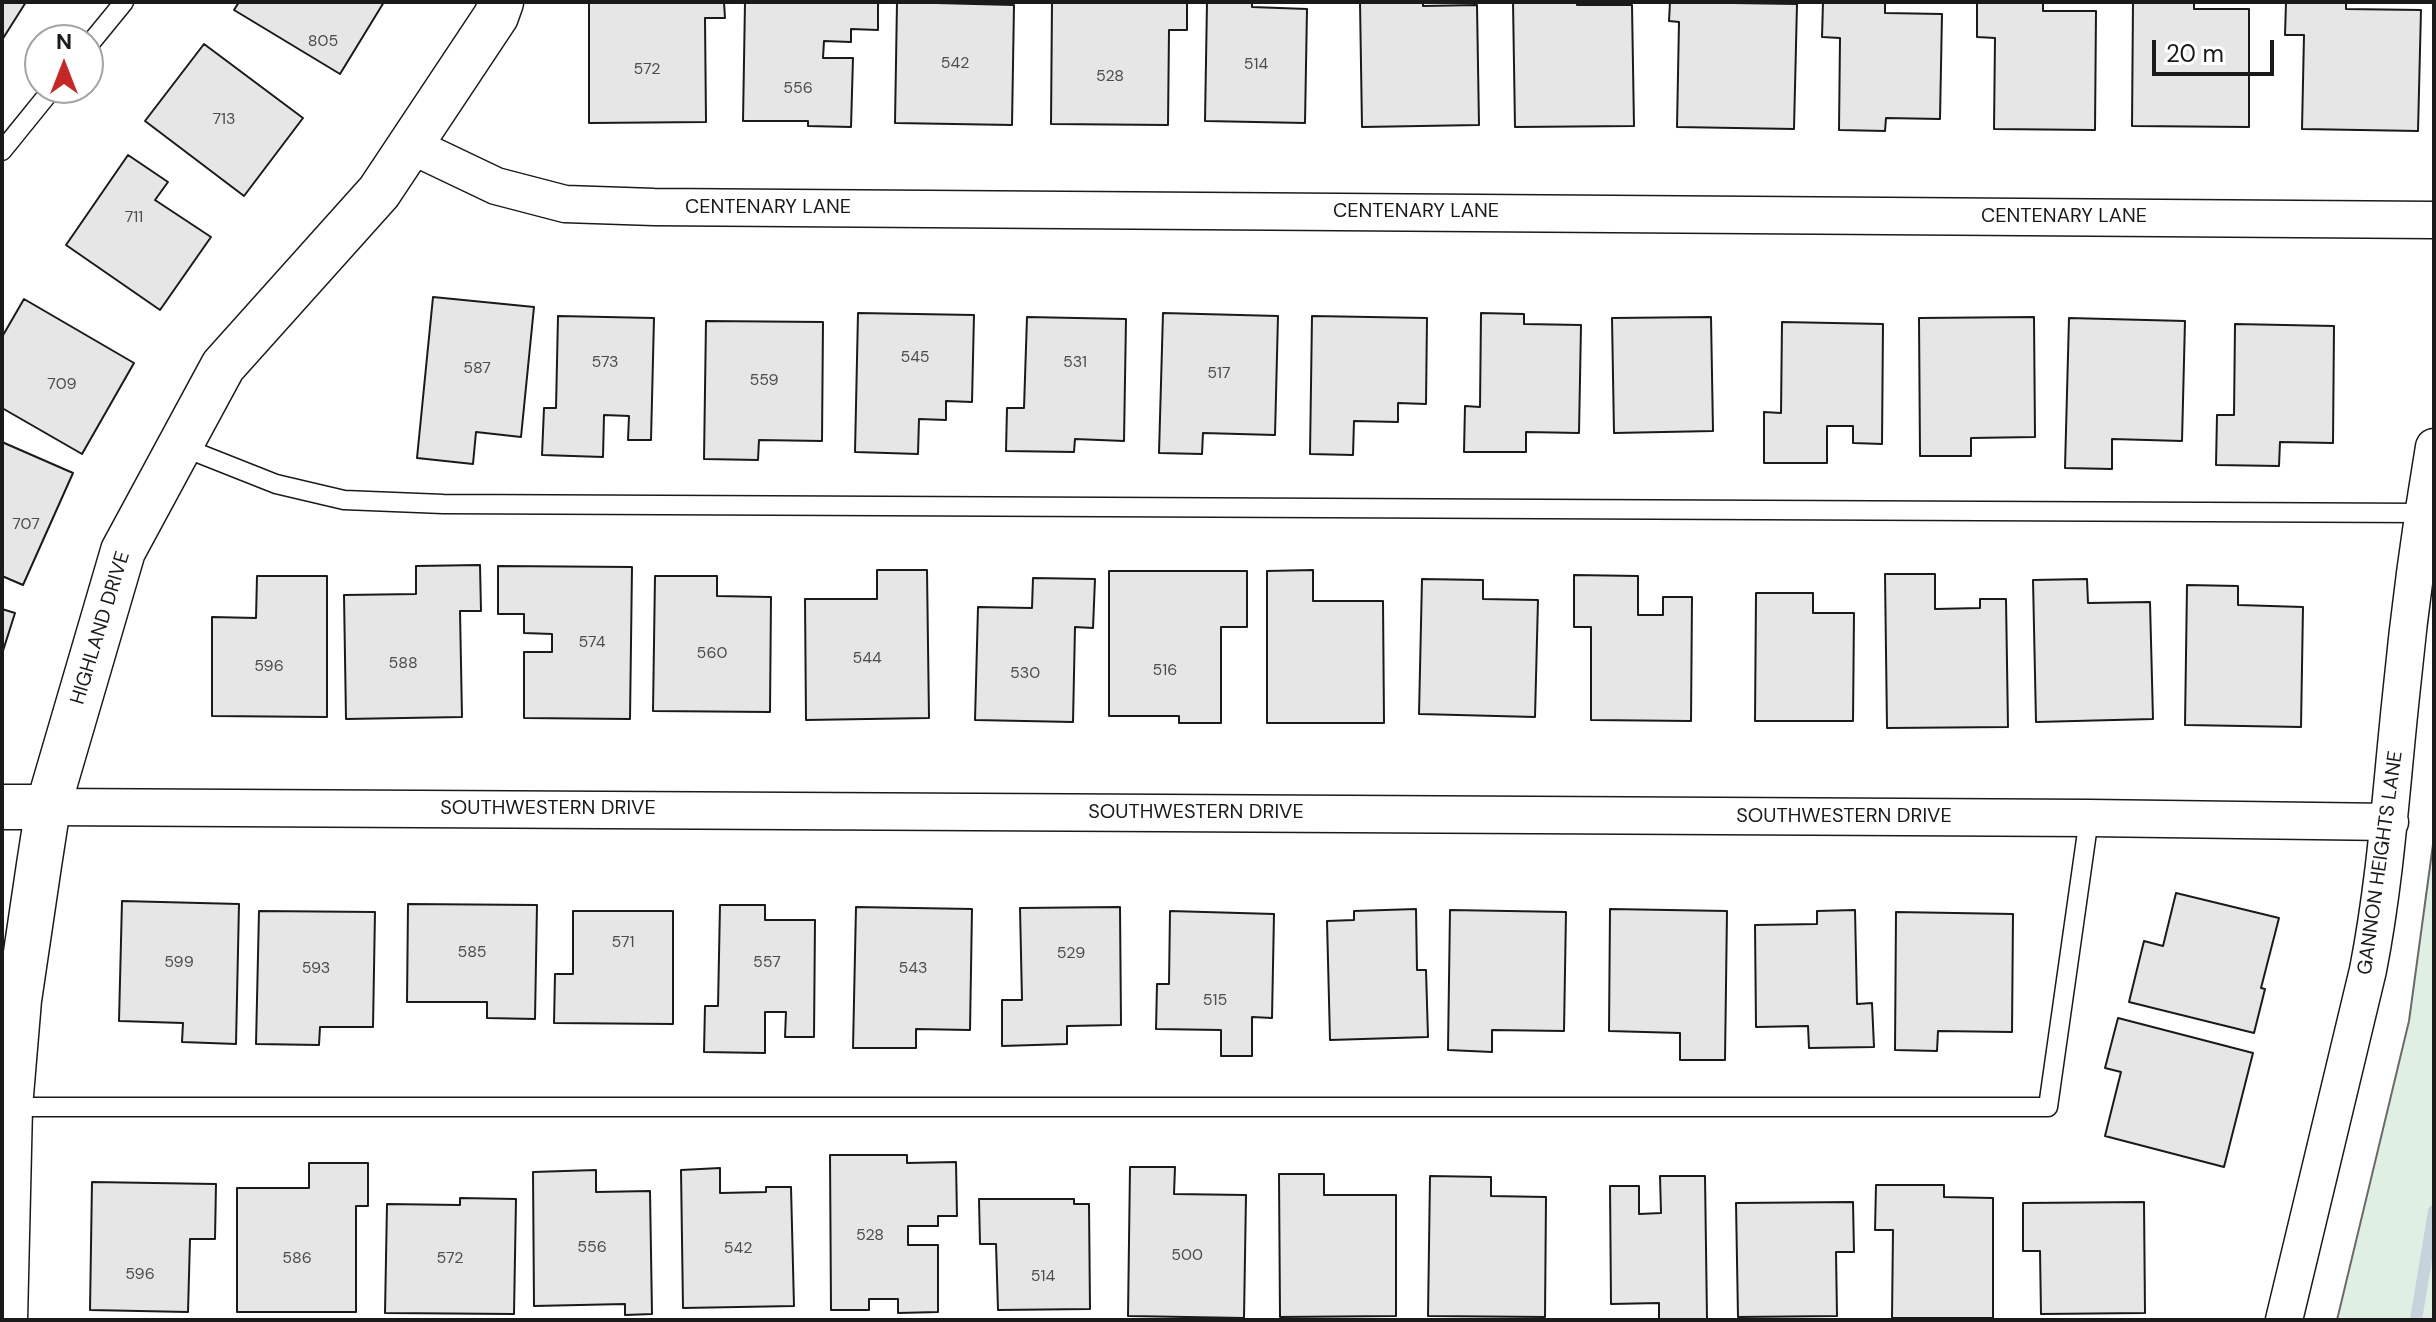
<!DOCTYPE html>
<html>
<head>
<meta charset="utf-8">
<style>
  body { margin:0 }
  #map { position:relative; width:2436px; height:1322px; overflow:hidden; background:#fff; font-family:"DM Sans",sans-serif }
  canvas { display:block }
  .frame { position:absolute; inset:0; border:4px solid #1a1a1a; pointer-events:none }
  .north { position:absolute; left:24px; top:24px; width:80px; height:80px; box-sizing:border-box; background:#fff; border:2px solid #a3a3a3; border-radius:50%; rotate:0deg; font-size:22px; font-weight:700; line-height:32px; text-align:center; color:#1a1a1a }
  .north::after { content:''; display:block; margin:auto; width:28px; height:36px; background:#c62828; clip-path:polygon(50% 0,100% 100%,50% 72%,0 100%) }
  .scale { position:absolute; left:2152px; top:40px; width:122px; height:36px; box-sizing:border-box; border:4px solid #1a1a1a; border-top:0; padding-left:10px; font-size:24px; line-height:28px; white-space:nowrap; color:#1a1a1a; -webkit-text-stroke:6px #fff; paint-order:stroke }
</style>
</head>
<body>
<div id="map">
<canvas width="2436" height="1322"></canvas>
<div class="frame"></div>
<div class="north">N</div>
<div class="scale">20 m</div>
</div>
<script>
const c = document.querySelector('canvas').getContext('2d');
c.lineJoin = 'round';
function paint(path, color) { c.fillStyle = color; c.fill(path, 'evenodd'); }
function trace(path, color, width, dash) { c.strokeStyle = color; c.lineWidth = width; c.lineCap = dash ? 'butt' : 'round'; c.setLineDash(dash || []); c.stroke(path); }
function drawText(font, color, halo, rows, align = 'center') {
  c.font = font + ' "DM Sans",sans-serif'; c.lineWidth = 6; c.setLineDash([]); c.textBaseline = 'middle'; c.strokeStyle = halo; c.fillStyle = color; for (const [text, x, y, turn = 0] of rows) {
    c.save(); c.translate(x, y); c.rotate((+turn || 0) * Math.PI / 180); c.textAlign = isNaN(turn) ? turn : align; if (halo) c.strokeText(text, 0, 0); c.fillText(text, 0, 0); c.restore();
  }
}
const green = new Path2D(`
  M2434,837V1320H2337L2409,1021Z`);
paint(green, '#e0efe3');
trace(green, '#6a6a6a', 2);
trace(new Path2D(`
  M2416,1320L2434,1211`), '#c6d2dc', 12);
const building = new Path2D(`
  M2,2H26L2,40Z
  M239,2H384L340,74L234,10Z
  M589,2H724L725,18H705L706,122L589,123Z
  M745,2H878V30L851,29V42L824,41L823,58H853L851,127L808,126V121H743Z
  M897,2L1014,5L1012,125L895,123Z
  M1052,2H1187V30H1169L1168,125L1051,124Z
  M1207,2H1252V7L1307,9L1305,123L1205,121Z
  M1360,2H1423V6L1477,5L1479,125L1362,127Z
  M1513,2H1577V5H1632L1634,126L1515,127Z
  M1670,2L1797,4L1794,129L1677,127L1679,22L1669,21Z
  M1823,2H1885V13L1942,14L1940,119L1886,118L1885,131L1839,130L1840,38L1822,37Z
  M1977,2H2043V11H2096L2095,130L1994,129L1995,38L1977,37Z
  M2133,2H2194V9H2249V127L2132,126Z
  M2286,2H2346V9L2421,10L2418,131L2302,129L2304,35H2285Z
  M204,44L303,118L244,196L145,121Z
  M128,155L168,182L155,200L211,237L160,310L66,245Z
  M433,297L534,307L521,437L476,432L473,464L417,458Z
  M24,299L134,363L82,454L2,408V337Z
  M858,313L974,315L972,402L946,401V420L919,419L918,454L855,452Z
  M1163,313L1278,316L1275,435L1203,433L1202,454L1159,453Z
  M1481,313L1524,314V324L1581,325L1579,433L1526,432V452H1464L1465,406L1480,407Z
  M558,316L654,318L651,440H628L629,416L604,415L603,457L542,455L544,408H556Z
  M1312,316L1427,318L1426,404L1398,403V422L1354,421L1353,455L1310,454Z
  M1027,317L1126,319L1124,441L1075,439L1074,452L1006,451L1007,408H1024Z
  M1711,317L1713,431L1614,433L1612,318Z
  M2034,317L2035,437L1971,438V456H1920L1919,318Z
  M2069,318L2185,321L2182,441L2112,439V469L2065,468Z
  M706,321L823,322L822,441L759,440L758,460L704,459Z
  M1782,322L1883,324L1882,444L1853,443V426H1827V463H1764V412L1781,413Z
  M2235,324L2334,326L2333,443L2280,442L2279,466L2216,465L2217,415H2234Z
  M2,442L73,473L23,585L2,576Z
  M480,565L481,611H460L462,717L346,719L344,595L416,594V566Z
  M498,566L632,567L630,719L524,718V652H552V634L524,633V614H498Z
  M877,570H927L929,718L806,720L805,599H877Z
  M1313,570V601H1383L1384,723H1267V571Z
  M1109,571H1247V627H1221V723H1179V716H1109Z
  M1885,574H1935V609L1980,608V599H2006L2008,727L1887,728Z
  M1574,575L1638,576V615H1663V597H1692L1691,721L1591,720V627H1574Z
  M257,576H327V717L212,716V617L256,618Z
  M655,576H717V596L771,597L770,712L653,711Z
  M1033,578L1095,579L1093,628L1075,627L1073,722L975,720L978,607L1032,608Z
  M1422,579L1483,580V599L1538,600L1535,717L1419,714Z
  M2087,579L2088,603L2150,602L2153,719L2036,722L2033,580Z
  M2187,585L2238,586V605L2303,607L2301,727L2185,725Z
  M1756,593H1813V613H1854L1853,721H1755Z
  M2,609L15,613L2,654Z
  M2176,893L2279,918L2261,988L2265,989L2254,1033L2129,1002L2144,941L2163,946Z
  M122,901L239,904L236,1044L182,1042L183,1023L119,1021Z
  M408,904L537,905L535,1019L487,1018V1002H407Z
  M720,905H765V920H815L814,1037H785L786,1012H765V1053L704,1052L705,1006H718Z
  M856,907L972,909L970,1030L916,1029V1048H853Z
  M1120,907L1121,1025L1067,1026V1044L1002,1046V1000H1022L1020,908Z
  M1416,909L1417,970H1426L1428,1037L1330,1040L1327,921L1354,920V911Z
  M1610,909L1727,911L1725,1060H1680V1033L1609,1031Z
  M1450,910L1566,912L1564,1031L1492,1030V1052L1448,1050Z
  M1855,910L1857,1004L1872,1003L1874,1047L1809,1048L1808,1026L1756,1027L1755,925L1817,924V911Z
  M259,911L375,912L373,1027H320L319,1045L256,1044Z
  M573,911H673V1024L554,1023L555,974H573Z
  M1170,911L1274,914L1272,1018L1252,1017V1056H1221V1030L1156,1029L1157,984H1169Z
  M1896,912L2013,914L2012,1032L1938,1031L1937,1051L1895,1050Z
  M2118,1018L2253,1053L2224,1167L2105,1136L2121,1072L2105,1068Z
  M830,1155H907V1163L956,1162L957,1216H938V1226H908V1245H938V1312L898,1313V1299H869V1310H831Z
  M309,1163H368V1206H356V1312H237V1188H309Z
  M1130,1167H1175L1174,1194L1246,1195L1244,1318L1128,1316Z
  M720,1168V1193L766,1192V1187H791L794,1306L683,1308L681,1170Z
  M596,1170V1192L650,1191L652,1314L625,1315V1304L534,1306L533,1172Z
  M1279,1174H1324V1195H1396V1316L1280,1317Z
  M1430,1176L1491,1177V1196L1546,1197L1545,1317L1428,1316Z
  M1660,1176H1705L1707,1319L1659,1320V1303L1611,1304L1610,1186H1639V1214L1661,1213Z
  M92,1182L216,1184L215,1239H190L188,1312L90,1310Z
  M1876,1185H1944V1197L1993,1198V1318H1892L1893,1230H1875Z
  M460,1198L516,1199L514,1314L385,1313L387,1204L460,1205Z
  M979,1199H1074V1204H1089L1090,1309L998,1310L996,1244H980Z
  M1853,1202L1854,1252H1836L1837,1316L1738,1317L1736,1203Z
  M2144,1202L2145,1313L2041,1314L2040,1251H2023V1203Z`);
paint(building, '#e6e6e6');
trace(building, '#1a1a1a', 2);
const service = new Path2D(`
  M88,46L124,2
  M2,151L53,88
  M180,446L276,484L344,500L443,504L2423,513
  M10,1107H2048L2089,818`);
const minor = new Path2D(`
  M410,145L496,186L565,204L654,207L2434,220
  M48,807L2089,818L2390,822
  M2284,1320L2368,970C2386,878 2391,789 2401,696C2409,613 2420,530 2434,447`);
const tertiary = new Path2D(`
  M2,807H48
  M5,1320L10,1107L19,1000L39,865L48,807L123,551L223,366L379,192L496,16L501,2`);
trace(service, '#1a1a1a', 21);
trace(minor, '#1a1a1a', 39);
trace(tertiary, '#1a1a1a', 47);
trace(service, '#fff', 18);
trace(minor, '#fff', 36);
trace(tertiary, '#fff', 44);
drawText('16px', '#4d4d4d', null, [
  ["805",323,42],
  ["542",955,64],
  ["514",1256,65],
  ["572",647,70],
  ["528",1110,77],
  ["556",798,89],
  ["713",224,120],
  ["711",134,218],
  ["545",915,358],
  ["573",605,363],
  ["531",1075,363],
  ["587",477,369],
  ["517",1219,374],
  ["559",764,381],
  ["709",62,385],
  ["707",26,525],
  ["574",592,643],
  ["560",712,654],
  ["544",867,659],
  ["588",403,664],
  ["596",269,667],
  ["516",1165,671],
  ["530",1025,674],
  ["571",623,943],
  ["585",472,953],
  ["529",1071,954],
  ["599",179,963],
  ["557",767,963],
  ["593",316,969],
  ["543",913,969],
  ["515",1215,1001],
  ["528",870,1236],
  ["556",592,1248],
  ["542",738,1249],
  ["500",1187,1256],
  ["586",297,1259],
  ["572",450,1259],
  ["596",140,1275],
  ["514",1043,1277]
]);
drawText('20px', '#1a1a1a', '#fff', [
  ["CENTENARY LANE",768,208],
  ["CENTENARY LANE",1416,212],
  ["CENTENARY LANE",2064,217],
  ["HIGHLAND DRIVE",101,628,-73],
  ["SOUTHWESTERN DRIVE",548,809],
  ["SOUTHWESTERN DRIVE",1196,813],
  ["SOUTHWESTERN DRIVE",1844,817],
  ["GANNON HEIGHTS LANE",2381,863,-82]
]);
</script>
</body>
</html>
